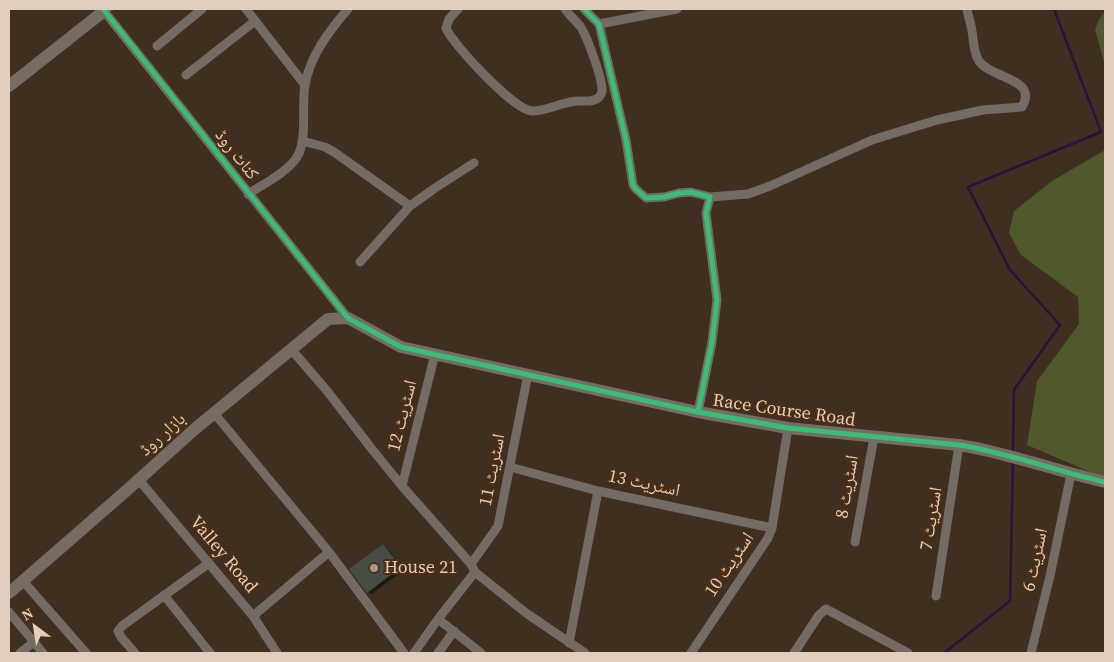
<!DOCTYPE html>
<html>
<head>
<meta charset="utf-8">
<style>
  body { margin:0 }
  #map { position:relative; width:1114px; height:662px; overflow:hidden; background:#3f2f20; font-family:"Source Serif 4",serif }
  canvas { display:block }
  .frame { position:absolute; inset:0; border:10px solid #e1cebf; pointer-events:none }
  .north { position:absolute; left:10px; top:602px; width:50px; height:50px; -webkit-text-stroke:4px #4c2e13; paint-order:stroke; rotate:329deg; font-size:14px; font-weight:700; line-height:20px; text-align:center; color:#e1cebf }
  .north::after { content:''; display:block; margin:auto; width:18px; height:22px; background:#e1cebf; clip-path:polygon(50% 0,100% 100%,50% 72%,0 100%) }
</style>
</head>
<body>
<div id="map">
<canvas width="1114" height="662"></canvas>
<div class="frame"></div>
<div class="north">N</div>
</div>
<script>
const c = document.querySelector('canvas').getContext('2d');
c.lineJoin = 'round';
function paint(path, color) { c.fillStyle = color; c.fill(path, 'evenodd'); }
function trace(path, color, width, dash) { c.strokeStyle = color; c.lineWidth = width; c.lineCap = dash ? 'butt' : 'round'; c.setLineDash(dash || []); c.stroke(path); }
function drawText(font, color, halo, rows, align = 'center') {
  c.font = font + ' "Source Serif 4","Noto Naskh Arabic",serif'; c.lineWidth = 4; c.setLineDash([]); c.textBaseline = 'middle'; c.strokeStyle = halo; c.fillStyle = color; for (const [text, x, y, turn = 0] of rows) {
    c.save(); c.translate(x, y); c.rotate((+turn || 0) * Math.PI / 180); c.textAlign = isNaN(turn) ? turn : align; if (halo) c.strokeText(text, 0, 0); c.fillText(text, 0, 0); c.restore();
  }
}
paint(new Path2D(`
  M1105,12V66L1095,29L1101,16Z
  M1105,150V478H1104L1027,445L1037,381L1079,324L1078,297L1021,255L1009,233L1014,211L1052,181Z`), '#4f582b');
paint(new Path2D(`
  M383,545L387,548L404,570L372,594L368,592Z`), '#0007');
trace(new Path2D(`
  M1013,453L1014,390L1060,325L1010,270L968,187L1101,132L1054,9
  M944,653L1010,601L1013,461`), '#291240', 2.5);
paint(new Path2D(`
  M383,544L401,567L367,593L349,569Z`), '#464d44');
trace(new Path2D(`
  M107,9L104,11L348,318
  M246,9L305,85
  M458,9L449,19L446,28C453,45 514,110 532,111C547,111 562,102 577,101C586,101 600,103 602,91C603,80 587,36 580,26C575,20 569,15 565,9
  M584,9L599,24L626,140L633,185L636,189L646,198L664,197L679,193L691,192L710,197L706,213L717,300L712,342L698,412
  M599,24L677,9
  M157,46L202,9
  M186,75L255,21
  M302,141L325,147L334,152L410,206
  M248,194C262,185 289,171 297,157C308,139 301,106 305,85C310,56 329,31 348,9
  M710,197L748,194L770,186L872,140L937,120L983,110L1022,107C1039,78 991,79 979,61C973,52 974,41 972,31C971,24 968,16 967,9
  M360,262L410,206L435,188L474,163
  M291,349L328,392L371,448L402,486L471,564L475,572L526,613L585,653
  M214,413L329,552L404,653
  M510,467L598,491L772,528
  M139,480L253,616L277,653
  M402,486L435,354
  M855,542L874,437
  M471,564L498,526L528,374
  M23,581L86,653
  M164,595L210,653
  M936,596L959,445
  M9,612L43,653
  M253,616L329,552
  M438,619L481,653
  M569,643L598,491
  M20,653L34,642
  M135,653L121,637L118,631L122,626L209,563
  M414,653L438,619L475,572
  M438,653L454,631
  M691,653L768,538L772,528L788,428
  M794,653L819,615L826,609L908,653
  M1031,653L1050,576L1071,474`), '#746b64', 9);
trace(new Path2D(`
  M9,86L104,11L103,9
  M9,593L126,491L196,428L328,319L348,318L401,347L698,412L788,428L959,445C1009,453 1056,471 1105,482`), '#766c64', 12);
trace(new Path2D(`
  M103,9L348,318L401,347L698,412L788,428L959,445C1009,453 1056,471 1105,482
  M584,9L599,24L626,140L633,185L636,189L646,198L664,197L679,193L691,192L710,197L706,213L717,300L712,342L698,412`), '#3abd76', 5);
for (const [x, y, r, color] of [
  [374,568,5,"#a89687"]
]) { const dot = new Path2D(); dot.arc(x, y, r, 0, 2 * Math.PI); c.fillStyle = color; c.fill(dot); trace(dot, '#4c2e13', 2); }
drawText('18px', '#e1cebf', '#4c2e13', [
  ["کناٹ روڈ",236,155,52],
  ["Race Course Road",784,411,8],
  ["اسٹریٹ 12",403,416,-76],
  ["بازار روڈ",163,435,-42],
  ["اسٹریٹ 11",493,470,-79],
  ["اسٹریٹ 13",644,484,12],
  ["اسٹریٹ 8",848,487,-80],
  ["اسٹریٹ 7",932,519,-81],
  ["Valley Road",223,555,50],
  ["اسٹریٹ 6",1036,560,-78],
  ["اسٹریٹ 10",730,565,-56]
]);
drawText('18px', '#e1cebf', '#4c2e13', [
  ["House 21",384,568]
], 'left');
</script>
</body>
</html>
